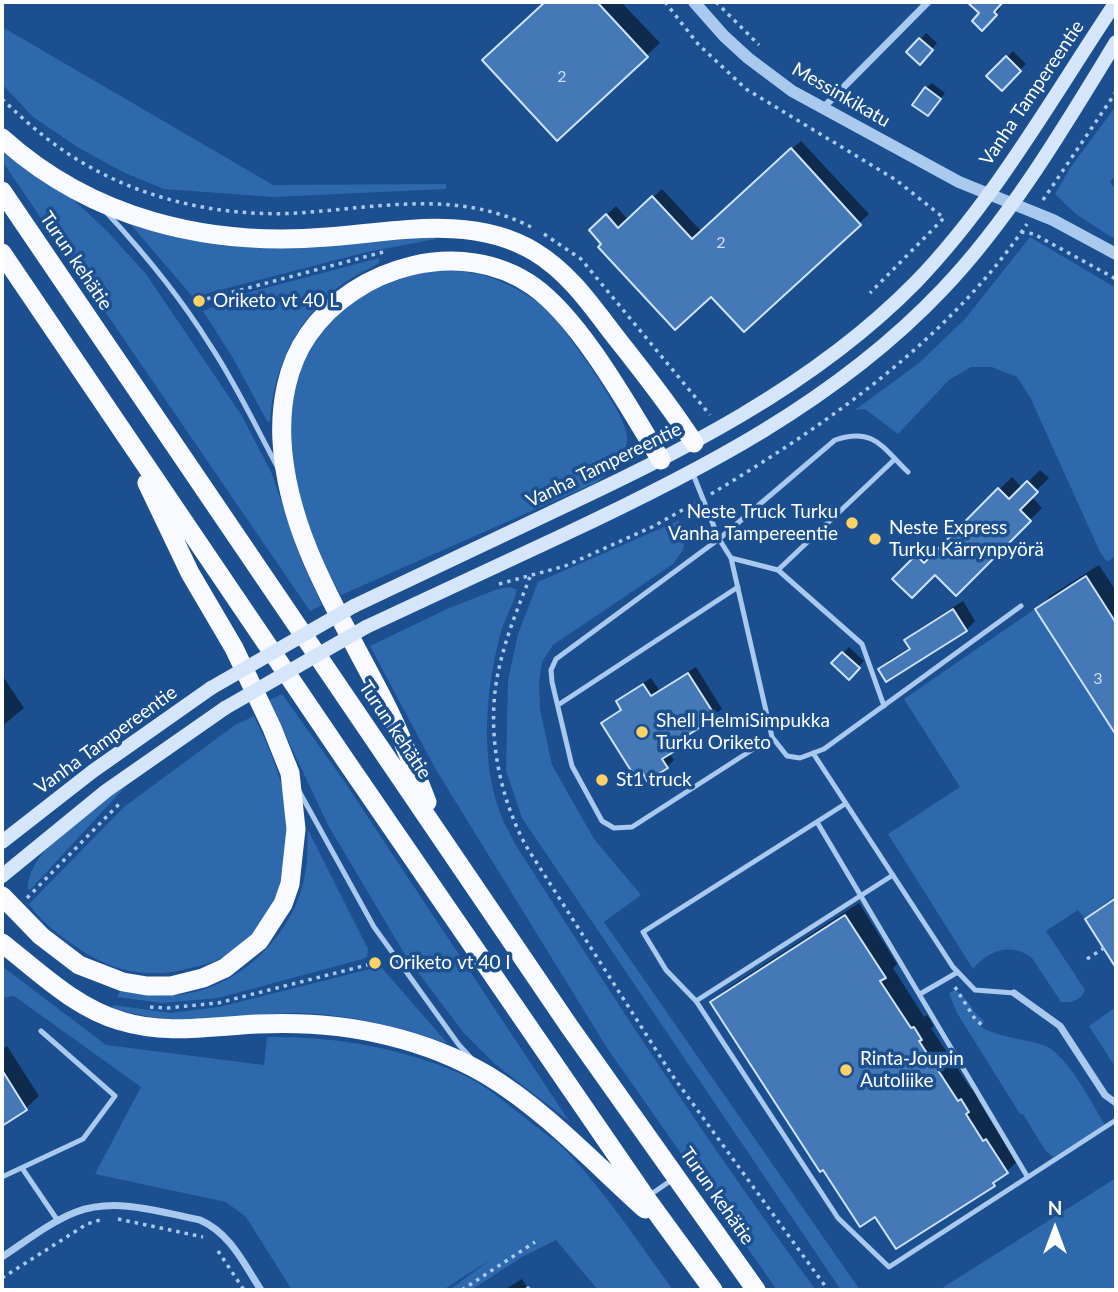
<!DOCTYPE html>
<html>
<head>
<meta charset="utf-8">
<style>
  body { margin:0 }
  #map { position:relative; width:1118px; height:1292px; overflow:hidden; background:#1b4f8f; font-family:Lato,sans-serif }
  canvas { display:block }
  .frame { position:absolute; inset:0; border:4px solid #fff; pointer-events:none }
  .north { position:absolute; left:1020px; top:1194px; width:70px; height:70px; -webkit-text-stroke:5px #1b4f8f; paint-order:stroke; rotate:0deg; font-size:19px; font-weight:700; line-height:28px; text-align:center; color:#fff }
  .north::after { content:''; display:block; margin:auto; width:24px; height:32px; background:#fff; clip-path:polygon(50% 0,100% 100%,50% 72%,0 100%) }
</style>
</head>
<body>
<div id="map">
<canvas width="1118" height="1292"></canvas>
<div class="frame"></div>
<div class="north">N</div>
</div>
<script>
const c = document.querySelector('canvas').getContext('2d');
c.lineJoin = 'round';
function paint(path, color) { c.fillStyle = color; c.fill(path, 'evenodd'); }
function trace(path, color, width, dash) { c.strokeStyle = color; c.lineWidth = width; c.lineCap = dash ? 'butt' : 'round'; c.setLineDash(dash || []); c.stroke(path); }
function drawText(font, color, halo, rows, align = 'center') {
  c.font = font + ' Lato,sans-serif'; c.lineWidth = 7; c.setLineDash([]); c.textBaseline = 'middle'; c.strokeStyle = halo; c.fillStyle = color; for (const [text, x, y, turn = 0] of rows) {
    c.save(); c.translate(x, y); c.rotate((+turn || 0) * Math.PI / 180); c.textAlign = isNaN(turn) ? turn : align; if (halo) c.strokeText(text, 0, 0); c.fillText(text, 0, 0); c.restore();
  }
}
paint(new Path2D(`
  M2,25L4,28L273,185L446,184V189L273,197L164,189L125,173L79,148L33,117L2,84Z
  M1116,106V175L1110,182L1116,190V237H1111L1076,214L1055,194L1070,168Z
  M2,150L75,201L108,232L146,274L242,416L272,474L301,560L322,605L310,611L2,161Z
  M131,225L200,242L252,247L436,233V239L367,252L193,297Z
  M1030,237L1116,288V556L1107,562L1099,550L1030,397L1017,377L992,367H971L949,380L898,434L865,409L855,410L919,363L965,319Z
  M379,258V263C365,271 350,278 337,288C296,321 273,369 270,422L267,421L233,358L203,311L243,294Z
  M427,270C464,270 487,272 520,291C531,297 542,305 550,314C568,333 626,413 627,436C628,457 611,472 595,483L341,595L321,560L297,491L290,462L289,402L309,346L356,295Z
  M678,521L687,529L683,550L673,564L553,645L542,662L539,683L540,709L552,765L594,839L641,895L604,922L860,1290H841L522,818L506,771L508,680L518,634L538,582Z
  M510,587L517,590C513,605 504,620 500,635C486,690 480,755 499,810C503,822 510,833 515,844C612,995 709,1146 816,1290H777L607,1048L435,768L370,646L449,608L498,589Z
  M1035,609L1116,735V898L1085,919L1078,910L1046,931L1085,990C1080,1001 1072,1003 1061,1002L1032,958C1012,942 988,950 973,969L888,834L960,787L904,699Z
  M282,694L344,781L569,1121L495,1064L464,1033L407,958L328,825L269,700Z
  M254,716C264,737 274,758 280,780C295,831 287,895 252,936C237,954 213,963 191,968C156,978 121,974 89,955C67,941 44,926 29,904L124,807L235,725Z
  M126,786L31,889H28C27,848 96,808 126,786Z
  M308,830L368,949L367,957L363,959L218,998L162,1003L117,997L120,991C140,994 158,997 178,995C242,988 298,931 306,868C308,856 307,843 308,830Z
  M2,966L106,1045L264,1065L267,1037C332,1036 399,1047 459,1073C485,1084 507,1104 529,1121C541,1131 556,1140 566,1151C604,1190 641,1246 673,1290H598L556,1240L522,1257L471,1290H449L493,1258L443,1290H292L246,1217L226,1202L95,1174L141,1087L14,996L2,998Z
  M378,967L382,968L448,1044C398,1027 349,1014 297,1013C254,1013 212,1023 169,1019C149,1018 131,1013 112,1008L113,1005L171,1013L219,1007Z
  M955,990C971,1000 970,1011 984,1021L981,1027C1001,1038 1022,1038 1043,1045C1067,1053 1092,1104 1105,1125L1053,1157L1045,1150L1023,1114H1020L957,1013L949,993Z
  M1116,1007V1068L1089,1026Z
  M1116,1178V1290H939Z`), '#2e69ad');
paint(new Path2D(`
  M546,2H621L660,43L557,138L497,47Z
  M969,2H1001L998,5L1001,8L982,28V13Z
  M926,33L937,43L926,56L909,52Z
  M1013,51L1026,64L1002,88L989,76Z
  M932,83L945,93L933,108L926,88Z
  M801,141L869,214L744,330L711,294L604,244L600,221L616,206L628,220L662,189L702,232Z
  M1040,470L1049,478L1031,496L1042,508L956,594L935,573L895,579L930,544L937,551L1012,477L1022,488Z
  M1099,565L1116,591V732L1038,609L1050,596Z
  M963,601L975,621L966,630L880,669L889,660L911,647L906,640L916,631Z
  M849,647L864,661L849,677L834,663Z
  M696,667L722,709L686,734L689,738L669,753L674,760L667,767L603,723L622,708L618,701L625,694L651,678L659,690Z
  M2,675L24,708L2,726Z
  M1116,896V965L1087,919L1096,910Z
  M859,903L897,964L893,968L924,1017L927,1015L934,1026L931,1028L971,1089L974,1088L980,1098L978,1100L996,1129L999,1128L1020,1159L993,1184L876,1215L712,1002L725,990Z
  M7,1046L39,1096L26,1108L2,1124V1049Z
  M522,1279L529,1290H504Z`), '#0007');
const building = new Path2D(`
  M545,2H597L648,57L557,141L482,60Z
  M967,2H1003L994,12L997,15L982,31L972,21L979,13Z
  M919,38L933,50L920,65L906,52Z
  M1006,56L1021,71L1002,91L986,76Z
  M925,87L941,99L928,116L912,105Z
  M791,148L861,225L744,332L711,297L675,330L598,247L601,244L589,230L606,214L618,228L652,196L692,239Z
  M1027,481L1038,492L1020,510L1031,521L956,596L935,575L912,598L892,579L916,555L924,563L998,488L1009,499Z
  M1086,576L1116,623V735L1035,609Z
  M953,609L967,631L886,682L878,669L910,649L904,640Z
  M842,652L860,668L849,680L831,663Z
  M688,673L716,717L679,741L683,746L662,759L668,768L647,781L642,772L635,777L601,723L621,710L616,701L643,684L651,696Z
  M1116,898V968L1085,919Z
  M845,915L886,978L880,981L911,1028L914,1027L922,1040L919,1041L958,1101L961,1099L969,1112L966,1114L983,1141L986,1139L1008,1173L993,1183L995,1186L896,1249L875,1217L860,1227L823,1170L820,1172L710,1002Z
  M2,1070L27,1110L2,1126Z`);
paint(building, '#4478b7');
trace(building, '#cfe3fa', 2);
trace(new Path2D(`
  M665,2L698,44L746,89L896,180L944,218L870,293
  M716,2L759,45
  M850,97L870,113L868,118
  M2,99C29,125 57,149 90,167C155,204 237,219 311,212C386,206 461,191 531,227
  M1043,200L1116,92
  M1021,232L1034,234L1116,279
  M544,234L581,259L710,415
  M199,301L387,251
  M711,494C829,423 948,340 1027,224
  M530,577C519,605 507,634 500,664C485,724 497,792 526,846L672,1075L828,1290
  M499,584L565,566L652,527L695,503
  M27,898L122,801
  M1087,959L1104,948
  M955,987L975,1019L982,1025
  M150,1007L167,1008L218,1003L375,963
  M118,1219L203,1237
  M218,1251L244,1290
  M2,1278L87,1224L100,1220
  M462,1290L535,1242`), '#a9c9ee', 3.5, [3.5, 5]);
trace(new Path2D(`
  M107,213C144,253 181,298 210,345C236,384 256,427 278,468
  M693,474L719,539L731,558L778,570L862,644L884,706
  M731,558L772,737L632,827L614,828L602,821L572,766L552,682L551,670L556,659L719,539L835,440C874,427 882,447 908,472
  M778,570L895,459
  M558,705L738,587
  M772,737L787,756L800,758L824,749L1021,606
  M813,753L953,967L975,990L1014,993
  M299,791L374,927L459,1045L472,1059
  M845,804L643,932L666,970L696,1001L838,1218L889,1267L1116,1120
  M817,822L1027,1176
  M920,994L958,972
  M696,1001L893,875
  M22,1168L58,1221
  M2,1177L83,1139L115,1096L41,1031
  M650,1195L673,1179
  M528,1289L529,1290`), '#a9c9ee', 5);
trace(new Path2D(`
  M823,108L928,2
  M1014,993L1060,1026L1105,1095L1116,1103
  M2,1257C25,1242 50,1222 76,1212C116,1197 160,1212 200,1220C230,1233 244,1264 261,1290`), '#a9c9ee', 7);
trace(new Path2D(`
  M694,2L724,36L748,58L792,91L959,182L1053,220L1116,254`), '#a9c9ee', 12);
trace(new Path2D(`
  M354,606C418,575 482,545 546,515C678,453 812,388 916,282C995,200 1053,96 1116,2
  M366,627C431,597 494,567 559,537C698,472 836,402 943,289C1010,219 1066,124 1116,42
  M2,842L93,771L211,688
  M2,876L106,791L225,708`), '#d6e6fa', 14);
trace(new Path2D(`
  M2,138C92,219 208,247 327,237C395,232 473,214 535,252C571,274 593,308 618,340C645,374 671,407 694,443
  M2,191L569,1026L756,1290
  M2,253L346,761L646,1198L713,1290
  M427,802C414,770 402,736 386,705C344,621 287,537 282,441C280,405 287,365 308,335C355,266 462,236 533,286C581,320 630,409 661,460
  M2,896L41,936L79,965L123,982L147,986H171L203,978L225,968L259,941L283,904L290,884L296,829L290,773L272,728L234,648L190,573L147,483
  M2,943C38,971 75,1008 121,1021C165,1035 212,1026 258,1024C302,1022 346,1025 389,1036C422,1044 458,1058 487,1075C544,1109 596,1165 645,1209`), '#f8faff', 19);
trace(new Path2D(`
  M211,688L354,606
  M225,708L366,627`), '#d6e6fa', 14);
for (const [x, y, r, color] of [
  [199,301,7,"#ffd166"],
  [852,523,7,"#ffd166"],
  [875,539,7,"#ffd166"],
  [642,732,7,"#ffd166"],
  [602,780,7,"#ffd166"],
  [375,963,7,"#ffd166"],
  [846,1070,7,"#ffd166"]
]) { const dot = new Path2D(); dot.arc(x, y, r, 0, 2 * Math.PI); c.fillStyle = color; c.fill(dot); trace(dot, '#1b4f8f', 2.5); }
drawText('16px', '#d0dded', null, [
  ["2",562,77],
  ["2",721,243],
  ["3",1098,679]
]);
drawText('19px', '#fff', '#1b4f8f', [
  ["Vanha Tampereentie",1032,93,-56],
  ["Messinkikatu",841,95,30],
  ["Turun kehätie",76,261,56],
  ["Vanha Tampereentie",604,465,-26],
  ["Turun kehätie",395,730,56],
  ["Vanha Tampereentie",106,740,-36],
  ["Turun kehätie",717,1196,55]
]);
drawText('19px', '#fff', '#1b4f8f', [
  ["Oriketo vt 40 L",213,301],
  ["Neste Truck Turku",838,512,"right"],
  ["Vanha Tampereentie",838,534,"right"],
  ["Neste Express",889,528],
  ["Turku Kärrynpyörä",889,550],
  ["Shell HelmiSimpukka",656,721],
  ["Turku Oriketo",656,743],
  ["St1 truck",616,780],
  ["Oriketo vt 40 I",389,963],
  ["Rinta-Joupin",860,1059],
  ["Autoliike",860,1081]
], 'left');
</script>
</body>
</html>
